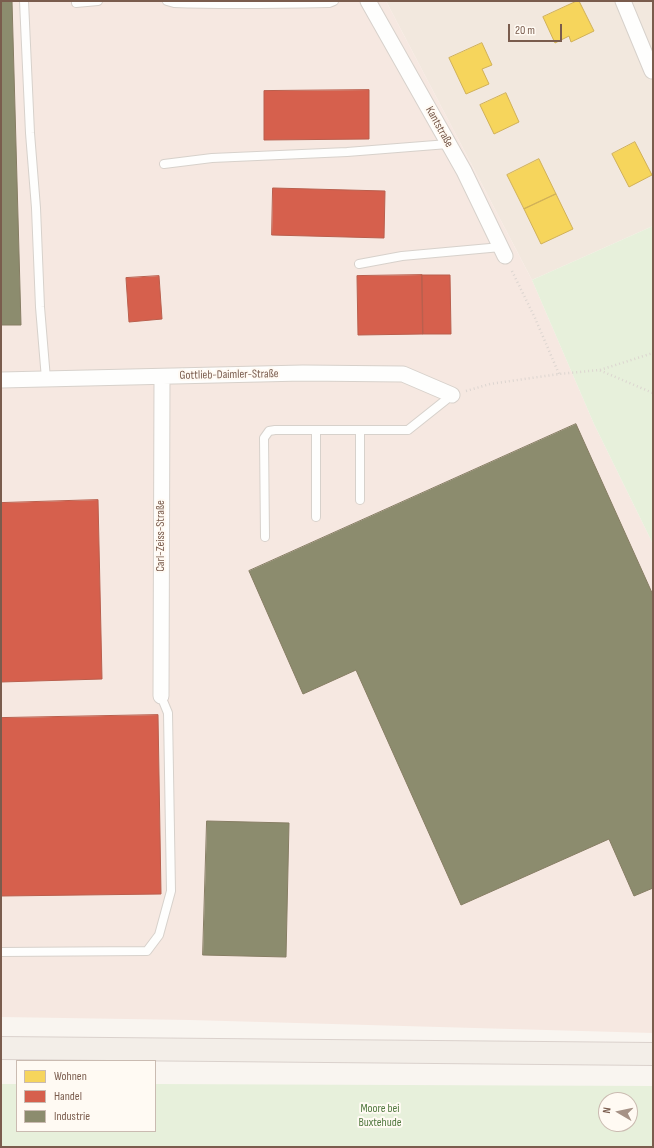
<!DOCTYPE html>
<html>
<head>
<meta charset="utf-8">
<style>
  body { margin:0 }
  #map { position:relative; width:654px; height:1148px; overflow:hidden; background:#f9f5f0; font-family:"Sofia Sans Condensed",sans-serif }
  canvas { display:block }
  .frame { position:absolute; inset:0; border:2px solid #7a5c4d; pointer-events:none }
  .legend { position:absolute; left:16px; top:1060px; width:140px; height:72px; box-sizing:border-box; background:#fffaf3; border:1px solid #cabbb1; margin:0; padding:5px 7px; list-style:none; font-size:12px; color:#7a5c4d }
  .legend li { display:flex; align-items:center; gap:8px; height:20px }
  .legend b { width:20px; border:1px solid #cabbb1 }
  .north { position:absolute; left:598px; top:1092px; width:40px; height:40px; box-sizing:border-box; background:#fffaf3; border:1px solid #cabbb1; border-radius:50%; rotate:279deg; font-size:11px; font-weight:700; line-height:16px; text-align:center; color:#7a5c4d }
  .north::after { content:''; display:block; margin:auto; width:14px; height:18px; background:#a69286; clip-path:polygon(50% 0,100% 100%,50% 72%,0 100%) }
  .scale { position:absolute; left:508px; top:24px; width:54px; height:18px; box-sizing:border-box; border:2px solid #7a5c4d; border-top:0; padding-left:5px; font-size:12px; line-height:14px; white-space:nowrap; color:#7a5c4d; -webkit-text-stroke:3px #fffaf3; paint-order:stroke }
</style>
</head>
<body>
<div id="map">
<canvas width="654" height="1148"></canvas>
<div class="frame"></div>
<ul class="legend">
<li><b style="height:11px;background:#f6d55c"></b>Wohnen</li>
<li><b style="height:11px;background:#d6604d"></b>Handel</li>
<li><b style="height:11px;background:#8c8c6e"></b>Industrie</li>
</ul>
<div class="north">N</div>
<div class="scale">20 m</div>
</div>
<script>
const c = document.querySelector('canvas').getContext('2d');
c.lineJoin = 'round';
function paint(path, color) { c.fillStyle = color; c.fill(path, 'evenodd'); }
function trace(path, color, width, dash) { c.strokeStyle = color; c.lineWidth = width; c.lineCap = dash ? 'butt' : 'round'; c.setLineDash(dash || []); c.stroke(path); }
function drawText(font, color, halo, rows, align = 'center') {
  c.font = font + ' "Sofia Sans Condensed",sans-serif'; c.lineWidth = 4; c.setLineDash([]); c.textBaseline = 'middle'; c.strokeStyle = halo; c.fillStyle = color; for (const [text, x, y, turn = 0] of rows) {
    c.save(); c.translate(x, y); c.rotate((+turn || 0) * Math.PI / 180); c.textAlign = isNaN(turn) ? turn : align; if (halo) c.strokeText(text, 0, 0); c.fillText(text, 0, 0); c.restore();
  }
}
paint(new Path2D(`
  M386,1H653V226L532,280Z`), '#f2e8de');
paint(new Path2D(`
  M1,1H386L532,280L594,424L653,544V1033L190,1020L1,1017Z`), '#f6e8e1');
paint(new Path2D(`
  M653,226V544L594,424L532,280Z
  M1,1084H17V1131H155V1084L653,1086V1147H1ZM606,1100H630V1124H606Z`), '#e7f0db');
const homes = new Path2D(`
  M577,1H579L594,31L571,42L569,36L555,43L543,17Z
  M482,43L492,65L482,69L489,84L466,94L449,58Z
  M506,93L519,122L494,134L480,105Z
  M635,142L652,175L629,187L612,154Z
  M539,159L556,194L524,209L507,175Z
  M556,194L573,229L541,244L524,209Z`);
paint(homes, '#f6d55c');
trace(homes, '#d1b158', 1);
const shops = new Path2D(`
  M369,90V139L264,140V91Z
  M273,188L385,191L384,238L272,235Z
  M422,275H450L451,334H423Z
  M422,275L423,334L358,335L357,276Z
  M159,276L162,319L129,322L126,278Z
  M98,500L102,679L1,682V503Z
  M158,715L161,894L1,896V718Z`);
paint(shops, '#d6604d');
trace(shops, '#ba5f4d', 1);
const industry = new Path2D(`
  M1,1H12L21,325H1Z
  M576,424L653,595V888L634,896L609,839L461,905L356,670L303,694L249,571Z
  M207,821L289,823L286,957L203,955Z`);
paint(industry, '#8c8c6e');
trace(industry, '#877e64', 1);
const service = new Path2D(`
  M24,1L30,133L36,208L40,307L46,379
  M167,1L174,3C226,5 277,4 329,3L334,1
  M76,3L98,1
  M164,164L212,158L347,152L448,144
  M359,264L402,256L501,247
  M316,430V517
  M360,500V430
  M265,537L264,438L269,431L275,430H408L452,395
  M1,952L147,951L159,935L171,891L168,713L161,696`);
const minor = new Path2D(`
  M368,1L464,171L505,256
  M623,1L652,71
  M1,380L303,373L403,374L452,395
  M161,696L162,377`);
const primary = new Path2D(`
  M1,1048L653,1054`);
trace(service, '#d7d1cb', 10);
trace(minor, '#d7d1cb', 17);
trace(primary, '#dad1cc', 24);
trace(new Path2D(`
  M512,271L535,318L559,374
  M600,370L653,353
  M466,391L490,384L559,374L599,370L653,393`), '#dcd5d0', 2.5, [1, 3]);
trace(service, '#fefefd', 8);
trace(minor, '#fefefd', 15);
trace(primary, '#f3eee8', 22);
drawText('12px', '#7a5c4d', '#fffaf3', [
  ["Kantstraße",439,127,61],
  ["Gottlieb-Daimler-Straße",229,375,-1],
  ["Carl-Zeiss-Straße",161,536,-90]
]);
drawText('12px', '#537a41', '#fffaf3', [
  ["Moore bei",380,1109],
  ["Buxtehude",380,1123]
]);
</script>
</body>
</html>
